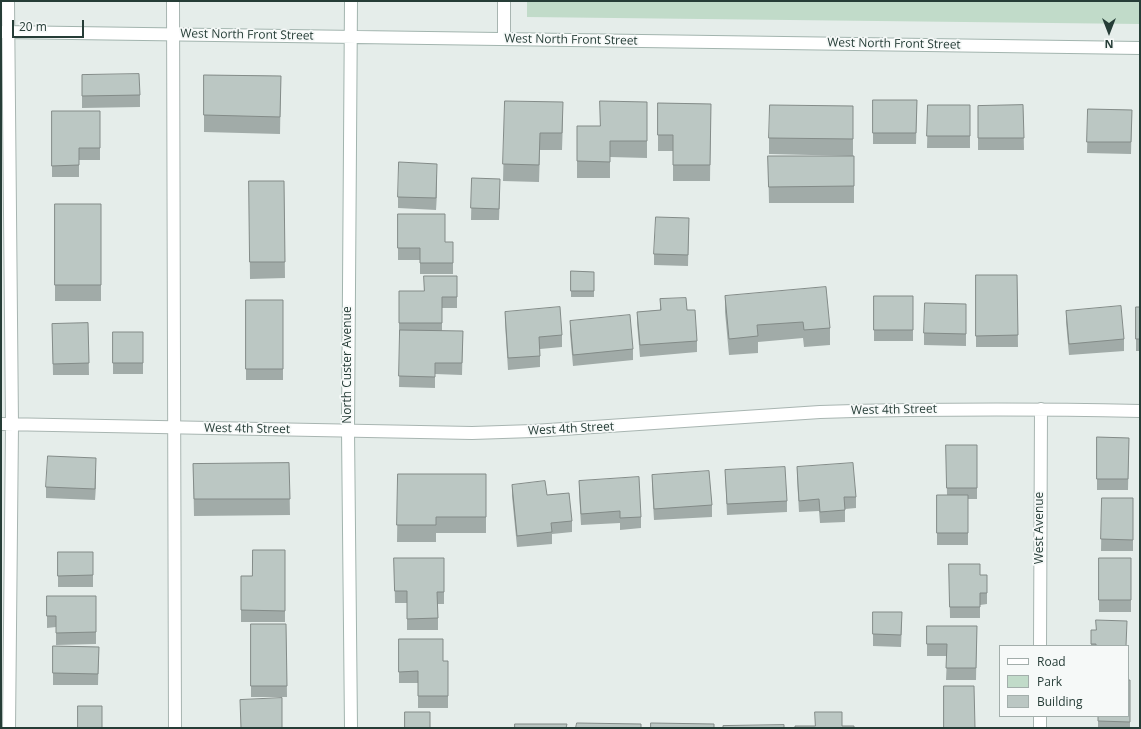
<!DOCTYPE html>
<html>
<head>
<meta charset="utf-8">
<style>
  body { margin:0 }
  #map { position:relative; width:1141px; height:729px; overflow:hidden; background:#e5edea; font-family:"Open Sans",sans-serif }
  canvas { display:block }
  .frame { position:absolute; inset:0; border:2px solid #263d37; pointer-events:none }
  .legend { position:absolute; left:999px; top:645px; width:130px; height:72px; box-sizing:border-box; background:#f6f9f8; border:1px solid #a3aeab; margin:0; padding:5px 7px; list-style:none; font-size:12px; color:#263d37 }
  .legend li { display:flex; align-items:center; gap:8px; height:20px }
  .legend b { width:20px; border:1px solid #a3aeab }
  .north { position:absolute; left:1089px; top:12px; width:40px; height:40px; -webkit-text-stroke:3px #f6f9f8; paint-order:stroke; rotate:180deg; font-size:11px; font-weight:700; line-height:16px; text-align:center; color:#263d37 }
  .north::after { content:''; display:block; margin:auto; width:14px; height:18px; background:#263d37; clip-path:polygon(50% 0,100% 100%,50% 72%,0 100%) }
  .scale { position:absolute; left:12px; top:20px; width:72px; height:18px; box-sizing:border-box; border:2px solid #263d37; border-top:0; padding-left:5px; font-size:12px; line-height:14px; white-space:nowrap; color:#263d37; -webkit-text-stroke:3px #f6f9f8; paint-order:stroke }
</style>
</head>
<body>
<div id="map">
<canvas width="1141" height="729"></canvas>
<div class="frame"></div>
<ul class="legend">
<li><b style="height:5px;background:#fff"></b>Road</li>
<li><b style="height:11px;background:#c1dbc9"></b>Park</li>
<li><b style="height:11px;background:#bbc7c3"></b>Building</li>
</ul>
<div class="north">N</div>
<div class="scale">20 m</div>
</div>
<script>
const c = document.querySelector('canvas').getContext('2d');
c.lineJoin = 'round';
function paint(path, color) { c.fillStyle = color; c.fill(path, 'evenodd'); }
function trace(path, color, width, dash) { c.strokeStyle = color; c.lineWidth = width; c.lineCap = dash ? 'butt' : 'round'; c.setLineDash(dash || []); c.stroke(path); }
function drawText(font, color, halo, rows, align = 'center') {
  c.font = font + ' "Open Sans",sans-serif'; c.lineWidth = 3.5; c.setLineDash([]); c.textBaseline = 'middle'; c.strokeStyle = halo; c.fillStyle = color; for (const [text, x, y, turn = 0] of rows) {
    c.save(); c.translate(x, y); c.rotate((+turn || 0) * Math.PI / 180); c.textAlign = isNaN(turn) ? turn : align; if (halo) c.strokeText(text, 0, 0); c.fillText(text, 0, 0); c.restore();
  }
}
paint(new Path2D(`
  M527,1H1140V24L527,17Z`), '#c1dbc9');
const lane = new Path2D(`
  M173,1L175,728
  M504,39V1`);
const street = new Path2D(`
  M8,1L12,425L9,728
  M1,424L472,433L533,431L820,412C927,409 1033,409 1140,411
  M1040,646L1041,409
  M1040,728V716`);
const secondary = new Path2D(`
  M351,1L348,430L351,728
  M1,32L1140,48`);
trace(lane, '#a8b5b1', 14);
trace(street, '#a8b5b1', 14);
trace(secondary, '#a2b4ae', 14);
trace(lane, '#fff', 12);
trace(street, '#fff', 12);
trace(secondary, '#fff', 12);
paint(new Path2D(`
  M82,75L140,95V107L82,108Z
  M204,75L281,76L280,134L204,132Z
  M873,100H917L916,144H873Z
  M505,101L563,119L562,150H540L539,182L503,181Z
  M647,102V158L610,157V178H577V126H600Z
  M658,103L711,104L710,181H673V151H658Z
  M928,105H970V148H927Z
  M1023,105L1024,150H978V106Z
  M853,106V156L769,154V138Z
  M1088,109L1132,110L1131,154L1087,153Z
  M52,111H100V160H79V177H52Z
  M768,156H854V203H769Z
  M437,175L436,210L398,208V197Z
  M472,178L500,191L499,220H471Z
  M249,181H284L285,278L250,279Z
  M55,204H101V301H55Z
  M398,214L445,242H453V274H420V260H398Z
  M689,218L688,266L654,265V254Z
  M571,271L594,272V297H571Z
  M976,275H1017L1018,347H976Z
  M457,276V308H442V331H463L462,375L435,374V388L399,387L400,334H399V291H424Z
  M725,296L830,328V345L804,347L803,338L758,342V353L729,355L725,312Z
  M874,296H913V341H874Z
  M660,299L687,310L697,341V352L640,357L637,323V312L660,310Z
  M246,300H283V380H246Z
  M966,304V346L924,345V333Z
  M1136,307H1140V351H1136Z
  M1066,311L1124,339V351L1069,355L1066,322Z
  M505,312L562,335V347L540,349V367L508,370L505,323Z
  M570,321L633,349V360L573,366L570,333Z
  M88,323L89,375H53L52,324Z
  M113,332H143V374H113Z
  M1097,437L1129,438L1128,490H1097Z
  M946,445H977V499H968V545H937V495H947Z
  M289,463L290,515L194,516L193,464Z
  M797,467L856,497V508L845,509V522L820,523L819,511L799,512L797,478Z
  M96,469L95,500L46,498V487Z
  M725,470L787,501V512L727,515Z
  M398,474H486V533H436V542H397Z
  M652,475L712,505V517L654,520L652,486Z
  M579,481L641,517V528L620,530V523L581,525L579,492Z
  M512,485L547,495L572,521V532L552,534V544L517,547L512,496Z
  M1102,498H1133V551H1101Z
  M285,550V622H241V576H252Z
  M58,552H93V587H58Z
  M394,558H444V604H438V630H407V603H395Z
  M1099,558H1131V612H1099Z
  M949,564L980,575H987V604L980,605V618H950Z
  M47,596H96V644L56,645V627L47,628Z
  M251,624H286L287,697H251Z
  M902,624L901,647L873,646V634Z
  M927,626H977L976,680H946L947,656H927Z
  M1091,630L1126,646H1091Z
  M399,639L443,661H448V708H418V683H399Z
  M53,646L99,647L98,685H53Z
  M1130,680V728H1098V716Z`), '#a1aba8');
paint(new Path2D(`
  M437,164V175L436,210V198Z
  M96,458V469L95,500V489Z`), '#838b88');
const building = new Path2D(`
  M139,74L140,95L82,96V75Z
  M204,75L281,76L280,117L204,115Z
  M873,100H917L916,133H873Z
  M505,101L563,102L562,133H540L539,165L503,164Z
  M600,101L647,102V141H610V162L577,161V126H600Z
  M658,103L711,104L710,165H673V135H658Z
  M770,105L853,106V139L769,138Z
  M928,105H970V136H927Z
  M1023,105L1024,138H978V106Z
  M1088,109L1132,110L1131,142H1087Z
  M52,111H100V148H79V165L52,166Z
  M768,156H854V186L769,187Z
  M399,162L437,164L436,198L398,197Z
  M472,178L500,179L499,209L471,208Z
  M249,181H284L285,262H250Z
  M55,204H101V285H55Z
  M398,214H445V242H453V263H420V248H398Z
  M656,217L689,218L688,255L654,254Z
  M571,271L594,272V291H571Z
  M976,275H1017L1018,335L976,336Z
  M424,276H457V297H442V323H399V291H424Z
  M826,287L830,328L804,330L803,322L757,325L758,336L729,339L725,296Z
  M874,296H913V330H874Z
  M686,298L687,310H695L697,341L640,345L637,312L661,310L660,299Z
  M246,300H283V369H246Z
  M925,303L966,304V334L924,333Z
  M1121,306L1124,339L1069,344L1066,311Z
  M560,307L562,335L539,337L540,356L508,358L505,312Z
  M1136,307H1140V339H1136Z
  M630,315L633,349L573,355L570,321Z
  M88,323L89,363L53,364L52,324Z
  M400,330L463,331L462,363H435V377L399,376Z
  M113,332H143V363H113Z
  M1097,437L1129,438L1128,479H1097Z
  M946,445H977V488H947Z
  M48,456L96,458L95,489L46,487Z
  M289,463L290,499H194L193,464Z
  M853,463L856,497H844L845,510L820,512L819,499L799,501L797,467Z
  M785,467L787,501L727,504L725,470Z
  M709,471L712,505L654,509L652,475Z
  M398,474H486V517H436V525H397Z
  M639,477L641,517L620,518V511L581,514L579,481Z
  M545,481L547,495L569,493L572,521L551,523L552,532L517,536L512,485Z
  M937,495H968V533H937Z
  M1102,498H1133V540L1101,539Z
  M253,550H285V611L241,610V576H252Z
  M58,552H93V575L58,576Z
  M394,558H444V592H437L438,618L407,619V591H395Z
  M1099,558H1131V600H1099Z
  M949,564H980V575H987V593H980V607H950Z
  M47,596H96V632L56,633V616H47Z
  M873,612H902L901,635L873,634Z
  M1096,620L1127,621L1126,646H1096V644H1091V630H1096Z
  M251,624H286L287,686H251Z
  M927,626H977L976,668H946L947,644H927Z
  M399,639H443V661H448V696H418V671L399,672Z
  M53,646L99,647L98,674L53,673Z
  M1128,680H1130V722L1098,721V716H1128Z
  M944,686H974L975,728H944Z
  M282,698V728H241L240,700Z
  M78,706H102V728H78Z
  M405,712H430V728H405Z
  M815,712H842V726H854V728H795V726H815Z
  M577,723L641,724V728H576Z
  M651,723L714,724V728H651Z
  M515,724H567L566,728H515Z
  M784,725V728H723V726Z`);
paint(building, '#bbc7c3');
trace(building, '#838b88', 1);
drawText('12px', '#263d37', '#f6f9f8', [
  ["West North Front Street",247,35,1],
  ["West North Front Street",571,40,1],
  ["West North Front Street",894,44,1],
  ["North Custer Avenue",348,365,-90],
  ["West 4th Street",894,410,-1],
  ["West 4th Street",247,429,1],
  ["West 4th Street",571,429,-3],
  ["West Avenue",1040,528,-90]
]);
</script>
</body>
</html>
